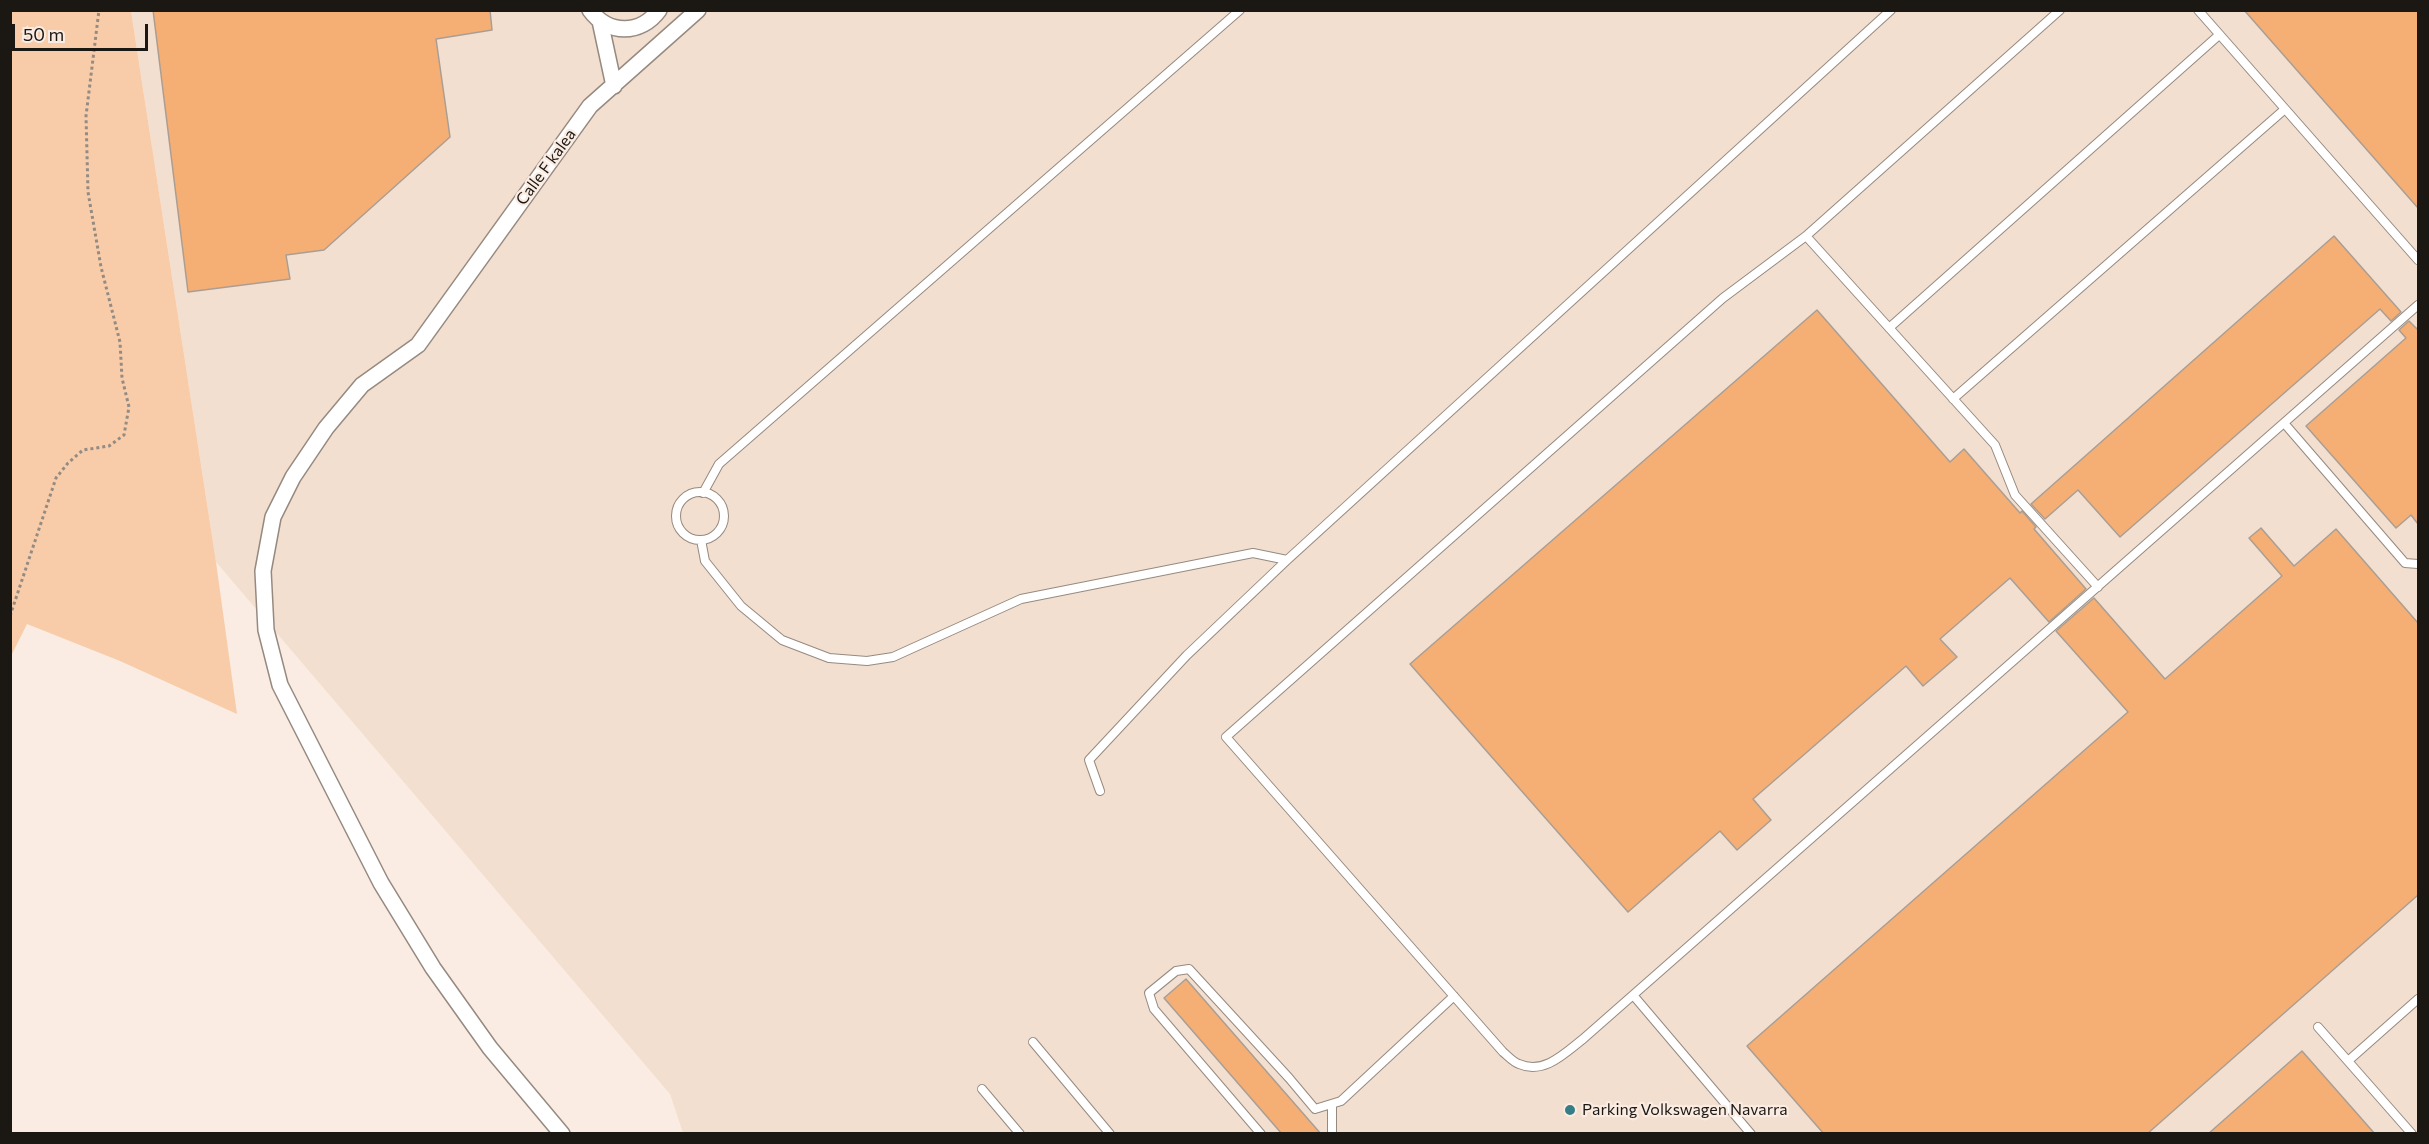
<!DOCTYPE html>
<html>
<head>
<meta charset="utf-8">
<style>
  body { margin:0 }
  #map { position:relative; width:2429px; height:1144px; overflow:hidden; background:#faece2; font-family:Commissioner,sans-serif }
  canvas { display:block }
  .frame { position:absolute; inset:0; border:12px solid #1b1713; pointer-events:none }
  .scale { position:absolute; left:12px; top:24px; width:136px; height:27px; box-sizing:border-box; border:3px solid #1b1713; border-top:0; padding-left:8px; font-size:18px; line-height:21px; white-space:nowrap; color:#1b1713; -webkit-text-stroke:4px #faece2; paint-order:stroke }
</style>
</head>
<body>
<div id="map">
<canvas width="2429" height="1144"></canvas>
<div class="frame"></div>
<div class="scale">50 m</div>
</div>
<script>
const c = document.querySelector('canvas').getContext('2d');
c.lineJoin = 'round';
function paint(path, color) { c.fillStyle = color; c.fill(path, 'evenodd'); }
function trace(path, color, width, dash) { c.strokeStyle = color; c.lineWidth = width; c.lineCap = dash ? 'butt' : 'round'; c.setLineDash(dash || []); c.stroke(path); }
function drawText(font, color, halo, rows, align = 'center') {
  c.font = font + ' Commissioner,sans-serif'; c.lineWidth = 4.5; c.setLineDash([]); c.textBaseline = 'middle'; c.strokeStyle = halo; c.fillStyle = color; for (const [text, x, y, turn = 0] of rows) {
    c.save(); c.translate(x, y); c.rotate((+turn || 0) * Math.PI / 180); c.textAlign = isNaN(turn) ? turn : align; if (halo) c.strokeText(text, 0, 0); c.fillText(text, 0, 0); c.restore();
  }
}
paint(new Path2D(`
  M131,11H2418V1133H683L670,1094L216,562Z`), '#f3dfcf');
paint(new Path2D(`
  M11,10L131,11L216,562L237,714L120,661L27,624L11,656Z`), '#f8cca9');
const building = new Path2D(`
  M153,10H490L492,30L436,39L450,137L324,250L286,255L290,279L188,292Z
  M2244,10H2418V208Z
  M2334,236L2401,312L2391,321L2380,309L2120,537L2078,490L2045,519L2031,504Z
  M1817,310L1950,462L1964,449L2020,513L2022,511L2036,527L2034,529L2086,589L2049,622L2010,578L1940,639L1957,657L1923,686L1906,666L1753,799L1771,820L1737,850L1720,831L1628,912L1410,664Z
  M2409,321L2417,329L2418,327V524L2411,515L2396,528L2306,426L2406,338L2399,330Z
  M2261,528L2294,566L2336,529L2418,623V895L2147,1134H1824L1747,1046L2128,712L2056,631L2094,598L2165,679L2282,576L2249,538Z
  M1186,979L1321,1134H1282L1164,998Z
  M2302,1051L2375,1134H2208Z`);
paint(building, '#f5af75');
trace(building, '#aa9e94', 1.5);
const lane = new Path2D(`
  M2060,10L1806,236L1723,298L1226,737L1503,1052C1508,1056 1513,1062 1519,1064C1544,1075 1565,1053 1583,1039L2418,305
  M2198,10L2418,260
  M1806,236L1995,445L2015,495L2098,587
  M1889,328L2219,35
  M1953,399L2285,109
  M2284,423L2405,563L2418,564
  M676 516a24 24 0 1 1 48 0a24 24 0 1 1-48 0Z
  M703,493L719,464L1240,10
  M701,540L705,561L741,606L782,640L829,658L867,661L893,657L1021,599L1253,553L1287,560
  M1100,791L1089,760L1187,655L1287,560L1891,10
  M1633,995L1751,1134
  M2318,1027L2412,1134
  M1033,1042L1110,1134
  M2348,1061L2418,999
  M982,1089L1020,1134
  M1332,1104V1134
  M1261,1134L1154,1009L1149,993L1176,971L1189,969L1289,1078L1315,1109L1341,1101L1454,996`);
const street = new Path2D(`
  M590,10C608,35 641,35 659,10
  M600,21L614,86
  M562,1134L490,1048L433,968L381,883L280,685L266,630L263,571L273,517L293,477L326,428L362,385L418,345L590,106L698,10`);
trace(lane, '#968a80', 10);
trace(street, '#968a80', 18);
trace(new Path2D(`
  M10,616L56,478L68,463L83,450L109,446L124,435L129,407L122,378L120,342L101,267L88,192L86,116L99,10
  M10,655V683`), '#948b83', 3, [3, 3]);
trace(lane, '#fff', 8);
trace(street, '#fff', 15);
for (const [x, y, r, color] of [
  [1570,1110,6,"#367e85"]
]) { const dot = new Path2D(); dot.arc(x, y, r, 0, 2 * Math.PI); c.fillStyle = color; c.fill(dot); trace(dot, '#faece2', 2); }
drawText('16px', '#1b1713', '#faece2', [
  ["Calle F kalea",546,167,-54]
]);
drawText('16px', '#1b1713', '#faece2', [
  ["Parking Volkswagen Navarra",1582,1110]
], 'left');
</script>
</body>
</html>
